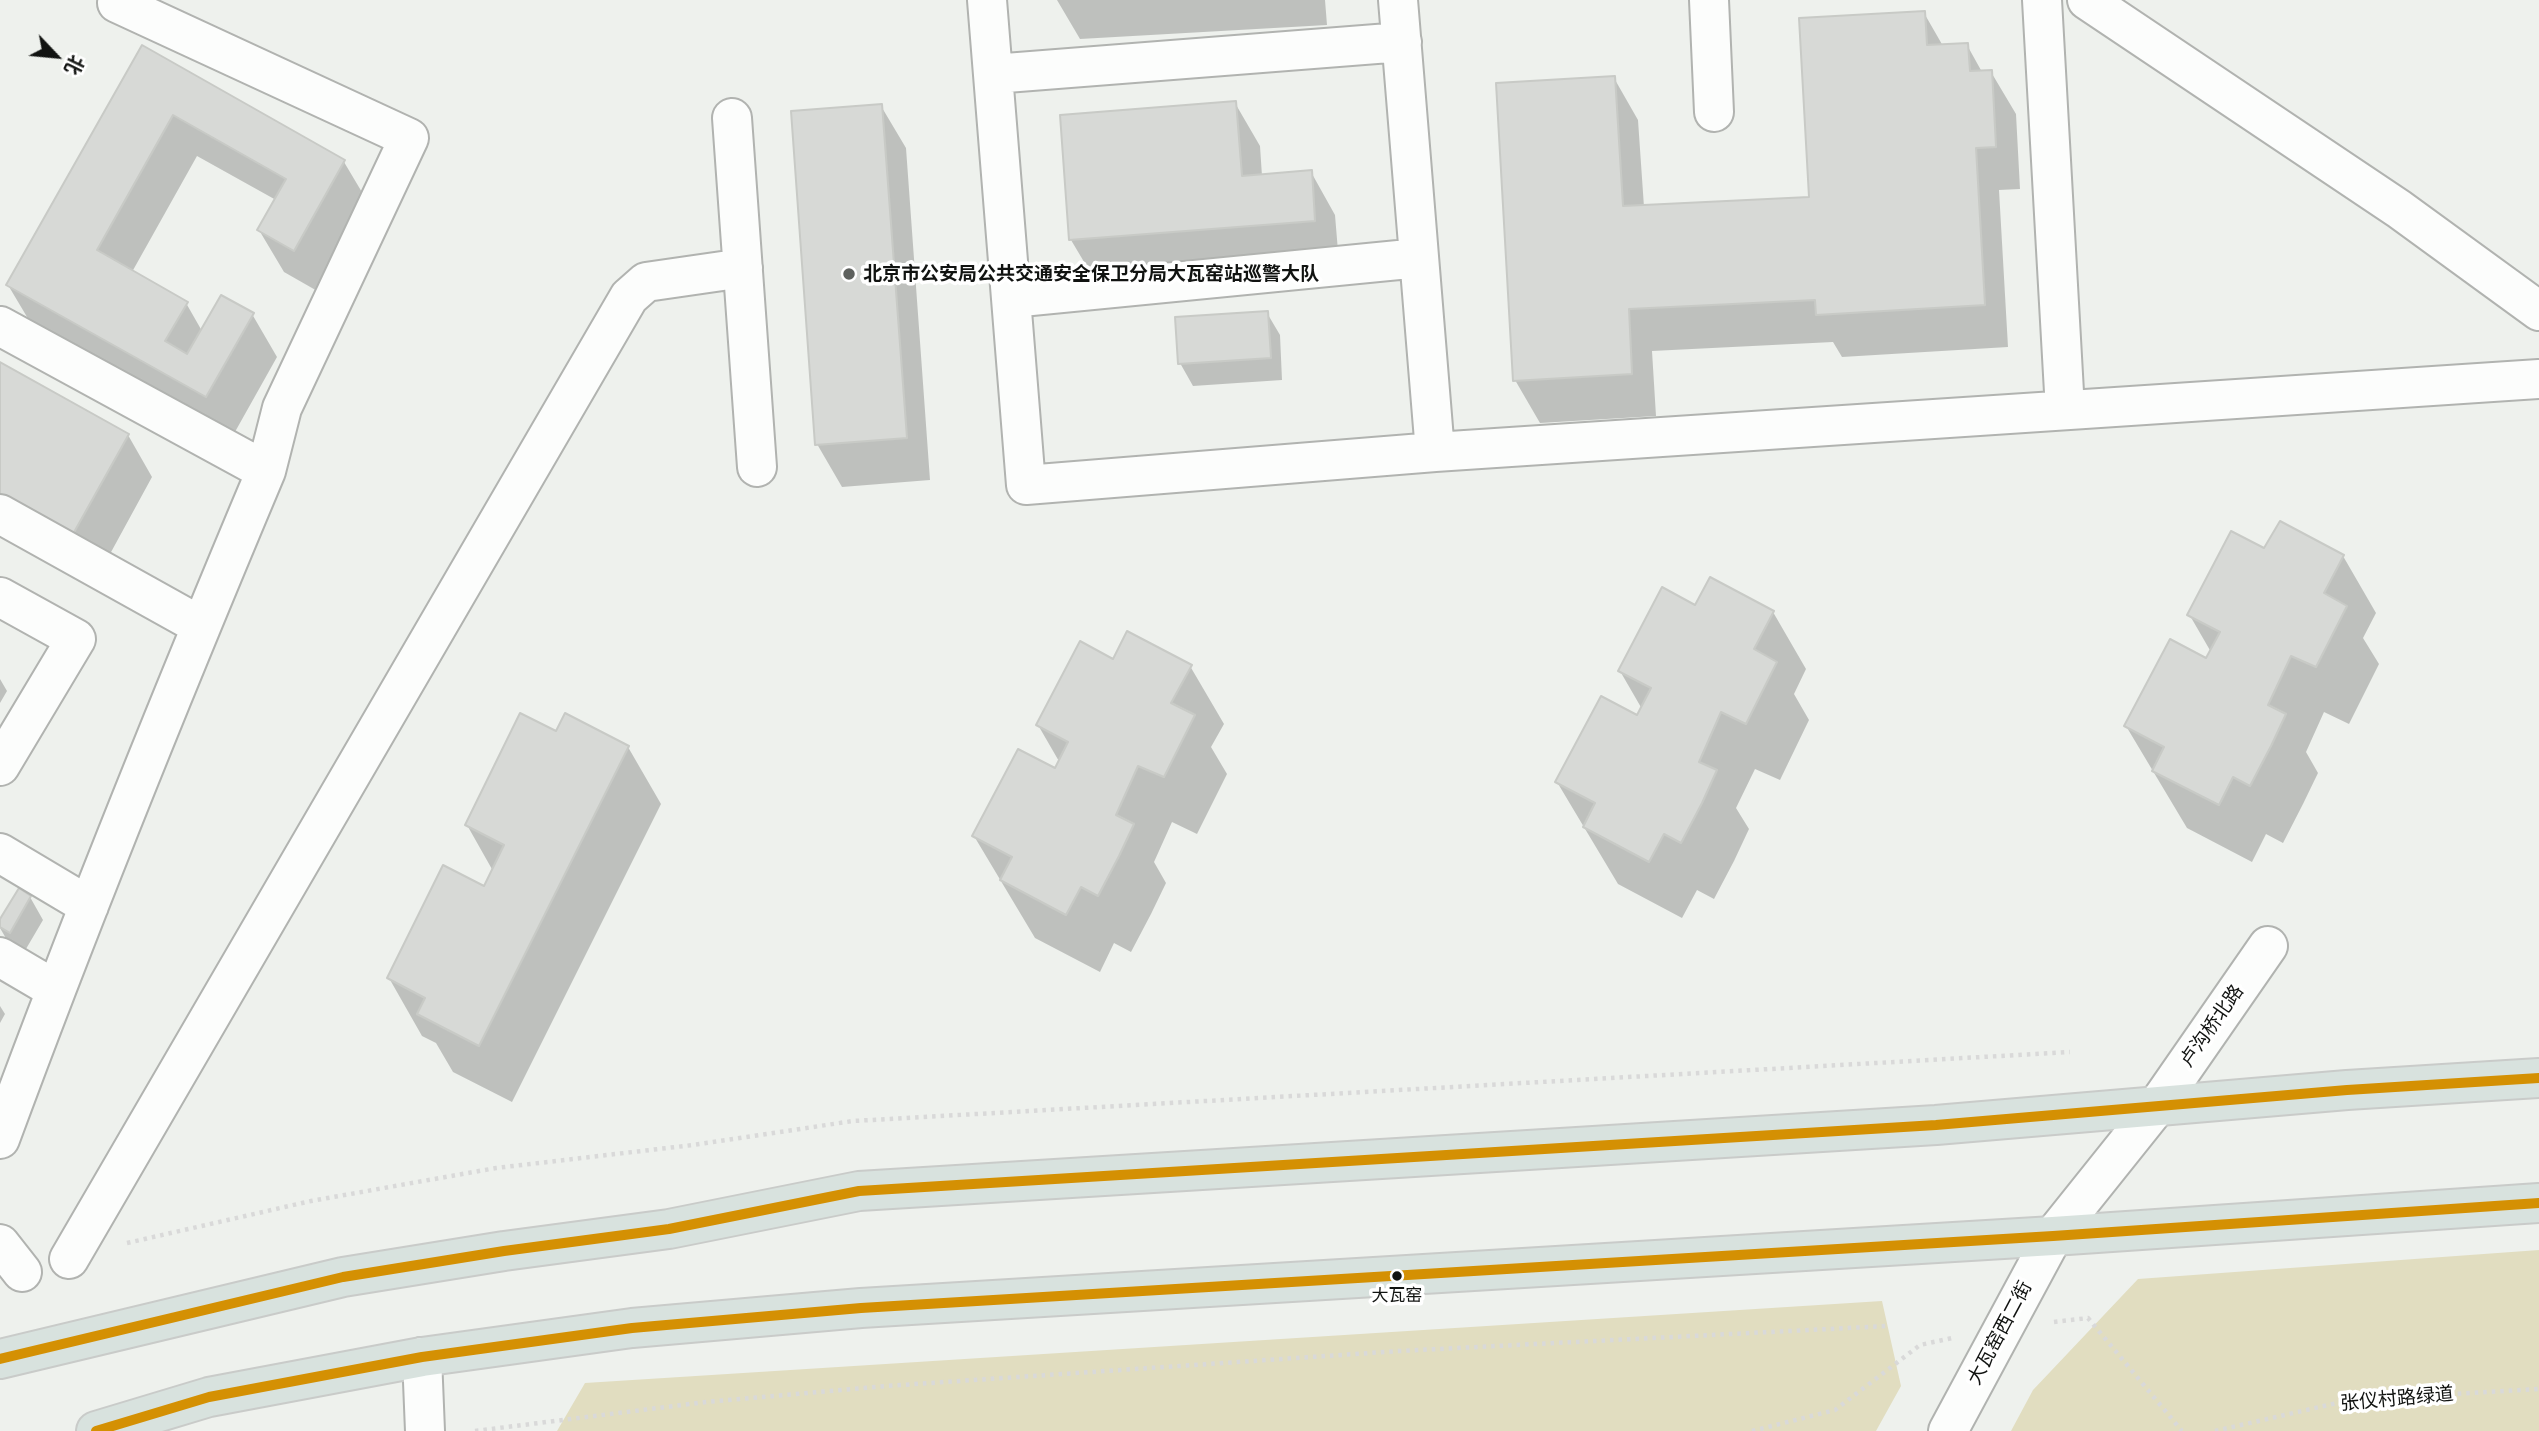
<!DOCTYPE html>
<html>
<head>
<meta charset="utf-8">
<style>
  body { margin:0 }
  #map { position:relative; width:2539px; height:1431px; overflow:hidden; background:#eef1ed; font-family:Quicksand,"Noto Sans SC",sans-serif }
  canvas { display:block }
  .north { position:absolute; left:21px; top:21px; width:70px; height:70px; -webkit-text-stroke:5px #fff; paint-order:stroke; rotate:116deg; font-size:19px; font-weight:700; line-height:28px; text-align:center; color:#111311 }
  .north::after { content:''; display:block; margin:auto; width:24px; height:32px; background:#111311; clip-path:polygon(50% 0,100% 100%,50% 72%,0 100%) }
</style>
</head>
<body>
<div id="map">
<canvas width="2539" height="1431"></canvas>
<div class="north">北</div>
</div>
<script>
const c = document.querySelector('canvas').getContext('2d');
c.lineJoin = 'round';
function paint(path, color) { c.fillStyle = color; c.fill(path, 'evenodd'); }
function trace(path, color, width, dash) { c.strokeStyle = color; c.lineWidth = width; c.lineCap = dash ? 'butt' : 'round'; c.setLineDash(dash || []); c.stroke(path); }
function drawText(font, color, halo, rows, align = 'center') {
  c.font = font + ' Quicksand,"Noto Sans SC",sans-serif'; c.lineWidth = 7; c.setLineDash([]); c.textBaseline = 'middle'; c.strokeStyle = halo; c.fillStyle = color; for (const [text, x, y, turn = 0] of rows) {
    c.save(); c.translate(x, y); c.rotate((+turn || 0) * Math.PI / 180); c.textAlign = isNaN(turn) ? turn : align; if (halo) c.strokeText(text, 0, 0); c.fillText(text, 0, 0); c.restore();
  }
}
paint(new Path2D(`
  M2539,1250V1431H2011L2033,1390L2138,1279Z
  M1882,1301L1901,1386L1876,1431H557L585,1383Z`), '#e1ddc0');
paint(new Path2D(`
  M1057,0H1325L1327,25L1080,39Z
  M1924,13L1943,46L1967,45L1982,72H1991L2016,114L2020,189L1999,190L2008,347L1842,357L1833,342L1652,351L1656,416L1540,423L1515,380L1614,78L1638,120L1644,207L1811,198Z
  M143,48L344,162L369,204L319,292L284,272L259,230L276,200L197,156L132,272L186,303L202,331L252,314L277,357L231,439L33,327L8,285Z
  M1235,103L1260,146L1262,176L1311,172L1335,215L1339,263L1096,282L1071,240Z
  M881,106L906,148L930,480L842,487L817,444Z
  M1267,313L1280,335L1282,380L1193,386L1180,363Z
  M0,364L128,435L152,477L98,576L0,522Z
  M2265,551L2343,556L2376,613L2363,638L2379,664L2349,724L2324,712L2306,752L2318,773L2303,804L2283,843L2266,834L2252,862L2187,828L2126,726L2207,660L2211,652L2189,614Z
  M1696,607L1773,612L1806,669L1794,694L1809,720L1780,780L1755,769L1736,808L1749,829L1734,861L1714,899L1697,890L1682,918L1618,884L1557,782L1638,717L1642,709L1620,671Z
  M1114,661L1190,666L1224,724L1211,747L1227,774L1197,834L1172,822L1154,862L1166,883L1151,914L1131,952L1114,943L1100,972L1035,938L974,836L1056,771L1060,763L1038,725Z
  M0,679L7,691L0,703Z
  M628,747L661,804L512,1102L453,1072L436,1043L422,1036L389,978L485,888L493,871L467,825Z
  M30,897L43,920L23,954L11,947L0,928V922Z
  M0,1006L5,1014L0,1023Z`), '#0003');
const building = new Path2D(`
  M1925,11L1927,45L1968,43L1970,71L1992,70L1996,147L1976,148L1985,305L1816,315L1815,300L1629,309L1632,374L1513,381L1496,83L1615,76L1623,206L1809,197L1799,18Z
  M142,45L345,160L294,251L257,230L286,179L173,115L97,250L188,302L165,341L187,354L221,295L254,313L206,397L6,285Z
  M1236,101L1242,176L1312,170L1315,221L1069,240L1060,115Z
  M882,104L907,438L815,445L791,111Z
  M1268,311L1271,358L1178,364L1175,317Z
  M0,362L129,434L73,534L0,494Z
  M2280,521L2344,555L2324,593L2347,606L2316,667L2291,656L2268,705L2286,714L2271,746L2250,786L2233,777L2219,805L2152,771L2164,747L2124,726L2170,639L2206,658L2220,632L2187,615L2231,531L2264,548Z
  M1710,577L1774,611L1754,649L1777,662L1746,724L1721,712L1699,762L1717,770L1702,803L1681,843L1664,834L1649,862L1583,827L1595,803L1555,782L1601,696L1637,715L1651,688L1618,671L1662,587L1695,605Z
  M1127,631L1192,665L1171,703L1195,715L1164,777L1138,766L1116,815L1134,824L1119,856L1098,896L1081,887L1066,915L1000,880L1012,857L972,836L1018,749L1055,768L1068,742L1036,725L1080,641L1113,659Z
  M520,713L556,731L565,713L629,746L479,1046L417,1014L425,998L387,978L443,865L484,886L504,845L465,825Z
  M19,888L31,896L10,933L0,927V919Z`);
paint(building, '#d7d9d6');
trace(building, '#c8cac6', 2);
const minor = new Path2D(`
  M987,0L1026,485L1435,452
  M1398,0L1435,452L2539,379
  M1709,0L1714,112
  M2042,0L2065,410
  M2087,0L2399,209L2539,311
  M117,3L409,138L282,408L266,471
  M993,74L1402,42
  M732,118L757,467
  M1011,298L1419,258
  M0,326L266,471C173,692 83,914 0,1139
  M0,514L201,626
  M0,597L76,639L0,766
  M0,853L89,906
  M0,957L56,990
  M0,1244L22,1272
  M69,1259L629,297L646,282L743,268
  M422,1357L425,1431
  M1948,1431L2053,1236L2157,1106L2268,946`);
const major = new Path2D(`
  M0,1359L343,1277L504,1251L669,1229L859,1191L1936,1125L2347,1090L2539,1078
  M96,1431L209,1397L422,1357L632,1328L861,1308L2053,1236L2539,1203`);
trace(minor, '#b1b3b0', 42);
trace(major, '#c9cbc9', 42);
trace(new Path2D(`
  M127,1243L311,1201L496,1168L693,1145L853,1121L2070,1052
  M2054,1322L2088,1318L2182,1431
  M475,1431L706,1402L886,1386L1399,1351L1887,1326
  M1752,1431L1835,1410L1920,1345L1952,1338
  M2215,1431L2350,1400L2539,1389`), '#d9d9d9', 4.5, [3.5, 5]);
trace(minor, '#fcfdfc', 38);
trace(major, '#d8e2de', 38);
trace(new Path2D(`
  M0,1359L343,1277L504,1251L669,1229L859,1191L1936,1125L2347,1090L2539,1078
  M96,1431L209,1397L422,1357L632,1328L861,1308L2053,1236L2539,1203`), '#d49003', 10);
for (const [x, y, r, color] of [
  [849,274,7,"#5e615e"],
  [1397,1276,6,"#111311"]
]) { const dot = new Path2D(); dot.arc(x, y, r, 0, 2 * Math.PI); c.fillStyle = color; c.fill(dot); trace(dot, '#fff', 2.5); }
drawText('17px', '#111311', '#fff', [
  ["大瓦窑",1397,1296]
]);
drawText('bold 19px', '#111311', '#fff', [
  ["北京市公安局公共交通安全保卫分局大瓦窑站巡警大队",863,274]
], 'left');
drawText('19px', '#111311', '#fff', [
  ["卢沟桥北路",2212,1026,-55],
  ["大瓦窑西二街",2000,1333,-62],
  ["张仪村路绿道",2397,1399,-5]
]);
</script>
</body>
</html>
